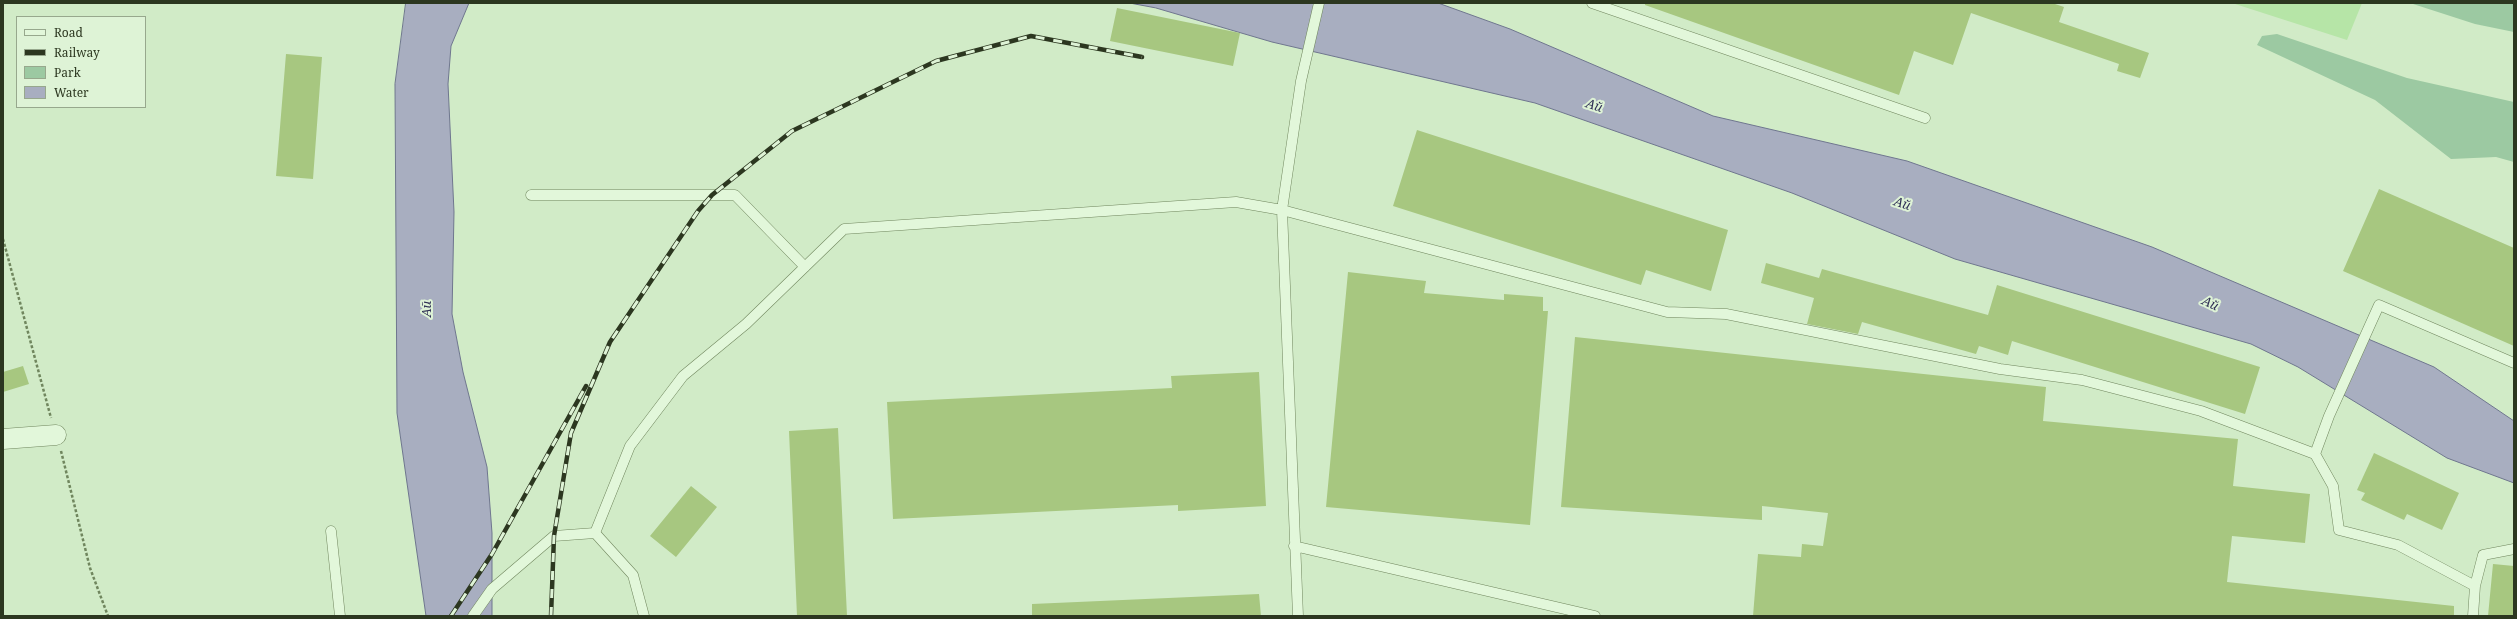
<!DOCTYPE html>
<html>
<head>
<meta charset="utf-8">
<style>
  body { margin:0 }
  #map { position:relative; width:2517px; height:619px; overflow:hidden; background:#d1ebc7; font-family:"Noto Serif",serif }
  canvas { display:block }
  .frame { position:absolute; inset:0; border:4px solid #2c3720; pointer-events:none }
  .legend { position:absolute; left:16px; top:16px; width:130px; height:92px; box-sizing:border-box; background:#def3d6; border:1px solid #97a88d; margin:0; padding:5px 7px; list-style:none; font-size:12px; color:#2c3720 }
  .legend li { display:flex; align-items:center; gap:8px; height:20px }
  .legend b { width:20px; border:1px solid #97a88d }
</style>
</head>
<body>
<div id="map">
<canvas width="2517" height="619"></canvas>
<div class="frame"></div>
<ul class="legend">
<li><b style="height:5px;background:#e2f7da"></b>Road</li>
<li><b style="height:5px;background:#2c3720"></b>Railway</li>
<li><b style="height:11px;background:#9cc9a2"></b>Park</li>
<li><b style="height:11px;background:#a8aec0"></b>Water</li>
</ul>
</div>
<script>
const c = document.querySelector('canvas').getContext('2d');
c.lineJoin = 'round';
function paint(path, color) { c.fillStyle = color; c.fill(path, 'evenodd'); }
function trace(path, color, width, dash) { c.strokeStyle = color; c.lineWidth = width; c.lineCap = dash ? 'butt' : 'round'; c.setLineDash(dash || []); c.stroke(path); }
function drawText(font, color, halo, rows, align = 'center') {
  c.font = font + ' "Noto Serif",serif'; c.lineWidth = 4; c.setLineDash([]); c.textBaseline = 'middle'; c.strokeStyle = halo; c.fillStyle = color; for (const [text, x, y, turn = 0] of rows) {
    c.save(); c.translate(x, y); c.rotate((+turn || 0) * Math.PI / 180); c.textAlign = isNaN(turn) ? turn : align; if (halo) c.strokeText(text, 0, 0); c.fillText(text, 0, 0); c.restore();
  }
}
paint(new Path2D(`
  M2410,3H2514V32L2475,24Z
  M2277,34L2407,78L2514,102V162L2496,157L2451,159L2375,100L2257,45L2262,36Z`), '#9cc9a2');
paint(new Path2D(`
  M2232,3H2362L2347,40Z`), '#b6e5a7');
const water = new Path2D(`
  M406,3H469L451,46L448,84L454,212L452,314L463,372L487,467L492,533V616H426L397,413L395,84Z
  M1130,3H1438L1510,29L1713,116L1907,161L2152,247L2434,367L2514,421V483L2447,458L2298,367L2251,344L1955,259L1792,193L1535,103L1272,42L1156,8Z`);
paint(water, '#a8aec0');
trace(water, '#6f768e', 1);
paint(new Path2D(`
  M1645,3H2052L2064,7L2059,22L2149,53L2140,78L2117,71L2119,64L1971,13L1953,65L1914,51L1899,95L1645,5Z
  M1117,8L1240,33L1233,66L1110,41Z
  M286,54L322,57L313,179L276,176Z
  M1417,130L1728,230L1711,291L1646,270L1641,285L1393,206Z
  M2379,189L2514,248V346L2343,271Z
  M1766,263L1819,278L1822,269L1988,315L1997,285L2260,367L2245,414L2012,341L2008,355L1979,346L1976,354L1862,322L1858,334L1807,324L1814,298L1761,283Z
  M1348,272L1426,281L1424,293L1504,300V294L1543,297V311H1548L1530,525L1326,507Z
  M1575,337L2046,387L2043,421L2238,439L2233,486L2310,494L2305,543L2232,536L2227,582L2454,606V616H1753L1758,554L1801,557L1802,544L1823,546L1828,513L1762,506V520L1561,507Z
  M23,366L29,384L3,392V372Z
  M1259,372L1266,506L1178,511V505L893,519L887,402L1172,388L1171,376Z
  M838,428L847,616H797L789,431Z
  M2374,453L2459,493L2442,530L2407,514L2404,520L2361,500L2365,493L2357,490Z
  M691,486L717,507L676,557L650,536Z
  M2493,564L2514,566V616H2488Z
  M1259,594L1261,616H1032V604Z`), '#a7c780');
const lane = new Path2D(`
  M1592,3L1925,118
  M531,195H735L805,267
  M2315,454L2329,416L2379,305L2514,363
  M331,531L340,616
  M595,533L630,446L683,376L746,324L844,229L1236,202L1282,210L1667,312L1726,314L2000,369L2082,380L2201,411L2315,454L2333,486L2339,530L2398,545L2475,586L2473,616
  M1294,546L1595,616
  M2475,586L2483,555L2514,549
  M473,616L492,589L554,536L595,533L633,575L644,616
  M1298,616L1282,210L1301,81L1319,3`);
const street = new Path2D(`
  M3,439L56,435`);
trace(lane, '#70865e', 11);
trace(street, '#70865e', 21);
trace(new Path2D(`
  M3,239L51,418
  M61,451L90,568L108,616`), '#70865e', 2.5, [3, 2]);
trace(lane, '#e2f7da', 10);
trace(street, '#e2f7da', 20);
const rail = new Path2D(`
  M451,616L492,554L586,386
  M551,616L554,536L571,433L610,342L698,211L712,195L792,131L936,61L1031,36L1142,57`);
trace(rail, '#2c3720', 4.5);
trace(rail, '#def3d6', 3, [9]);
drawText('italic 13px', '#313256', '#def3d6', [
  ["Ай",1594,106,18],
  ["Ай",1902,204,18],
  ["Ай",2210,304,25],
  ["Ай",427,309,-90]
]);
</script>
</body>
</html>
